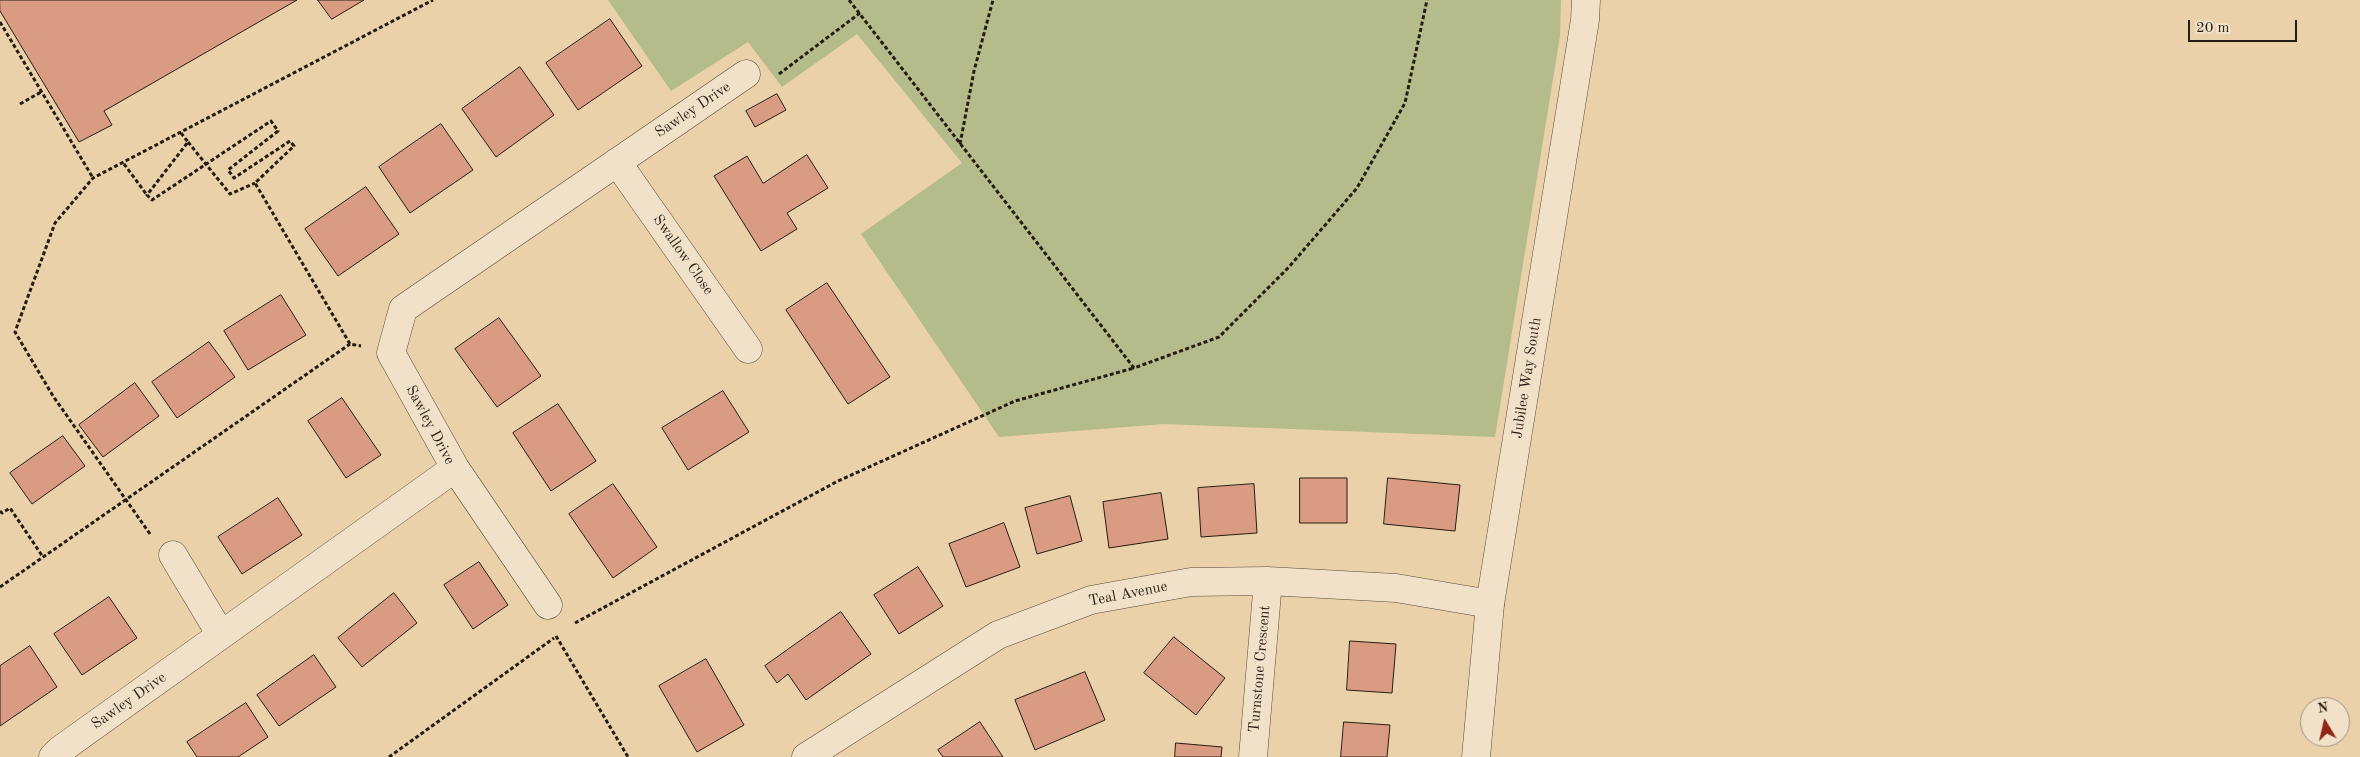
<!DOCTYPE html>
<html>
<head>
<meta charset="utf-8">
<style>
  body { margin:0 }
  #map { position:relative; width:2360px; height:757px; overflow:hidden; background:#ead1aa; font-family:"Old Standard TT",serif }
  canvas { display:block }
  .north { position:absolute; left:2300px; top:697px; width:50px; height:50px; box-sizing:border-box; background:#f1e1c8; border:1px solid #a0927f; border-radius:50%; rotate:351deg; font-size:14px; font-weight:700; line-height:20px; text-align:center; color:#261c12 }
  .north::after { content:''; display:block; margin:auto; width:18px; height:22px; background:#8f2418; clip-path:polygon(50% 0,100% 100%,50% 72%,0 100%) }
  .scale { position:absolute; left:2188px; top:20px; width:109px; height:22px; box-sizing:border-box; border:2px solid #261c12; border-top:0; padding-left:6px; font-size:15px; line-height:18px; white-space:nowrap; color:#261c12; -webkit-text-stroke:4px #f1e1c8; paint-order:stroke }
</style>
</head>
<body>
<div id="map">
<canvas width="2360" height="757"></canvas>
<div class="north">N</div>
<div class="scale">20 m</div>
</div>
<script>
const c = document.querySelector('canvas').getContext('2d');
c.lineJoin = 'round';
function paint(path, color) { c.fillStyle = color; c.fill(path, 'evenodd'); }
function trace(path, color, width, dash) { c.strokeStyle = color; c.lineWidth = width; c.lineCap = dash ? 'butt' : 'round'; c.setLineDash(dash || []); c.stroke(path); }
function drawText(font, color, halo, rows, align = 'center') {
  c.font = font + ' "Old Standard TT",serif'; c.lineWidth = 4.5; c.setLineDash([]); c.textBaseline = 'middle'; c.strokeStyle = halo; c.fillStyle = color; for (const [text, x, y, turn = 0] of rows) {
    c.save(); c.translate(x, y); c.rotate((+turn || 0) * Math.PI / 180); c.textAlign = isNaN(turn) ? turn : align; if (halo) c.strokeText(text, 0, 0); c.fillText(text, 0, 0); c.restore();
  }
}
paint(new Path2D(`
  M608,0H1561L1560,36L1495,437L1164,424L999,437L861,234L962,163L857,34L782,87L748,42L671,91Z`), '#b4bc8b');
const building = new Path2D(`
  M0,0H297L104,111L112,125L79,142L0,11Z
  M318,0H364L332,19Z
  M610,19L642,66L578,110L546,63Z
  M520,67L554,115L496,157L462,109Z
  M777,94L786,110L755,127L746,111Z
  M441,124L473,170L410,213L379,167Z
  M807,155L828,188L787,213L797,229L761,251L714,176L747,156L763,183Z
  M366,187L399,234L338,276L305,229Z
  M827,283L890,377L848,404L786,310Z
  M281,295L306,335L248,370L224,331Z
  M499,318L541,376L497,407L455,349Z
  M209,342L235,377L177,418L152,382Z
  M135,383L159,416L103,457L79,425Z
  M723,391L749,432L688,470L662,428Z
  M342,398L381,455L346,478L308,421Z
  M558,404L596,461L551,491L513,433Z
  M63,436L85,466L32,504L10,473Z
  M1300,478H1347V523H1300Z
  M1388,478L1460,485L1455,531L1384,524Z
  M613,484L657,547L613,578L569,514Z
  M1254,484L1257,533L1201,537L1198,488Z
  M1161,493L1168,539L1109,548L1103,502Z
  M1070,496L1082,541L1037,554L1025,508Z
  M278,498L302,535L242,574L218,537Z
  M1004,523L1020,567L966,587L949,544Z
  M479,562L508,605L473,629L444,585Z
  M918,567L943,606L899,634L874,595Z
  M394,593L417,623L362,667L338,638Z
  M109,597L137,638L82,675L54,634Z
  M841,612L871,654L806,700L788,674L777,683L765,666Z
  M1174,637L1225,678L1196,715L1144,673Z
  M1350,641L1396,644L1392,693L1347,690Z
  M30,646L57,687L0,726V666Z
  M314,655L336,687L279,726L257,695Z
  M706,659L744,725L697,752L659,686Z
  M1085,672L1105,720L1035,750L1015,700Z
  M246,703L268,737L238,757H197L187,742Z
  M980,722L1003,757H943L938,750Z
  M1344,722L1390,725L1387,757H1341Z
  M1176,743L1222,747L1221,757H1175Z`);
paint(building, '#d99c82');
trace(building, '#261c12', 1);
const minor = new Path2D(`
  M617,162L748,349
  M455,468L548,605
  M173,555L221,635
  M53,757L60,750L455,468L391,353L403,309L746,74
  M806,757L998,635L1091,600L1191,582L1268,581L1396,588L1490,604
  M1253,757L1268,581`);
const tertiary = new Path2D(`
  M1476,757L1490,604L1585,20L1586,0`);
trace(minor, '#574938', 29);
trace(tertiary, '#574938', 29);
trace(new Path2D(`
  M849,0L1134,368L1219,337L1289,267L1357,188L1405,103L1427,0
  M0,22L93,178
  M779,74L860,13
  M20,104L41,92
  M181,133L188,142L147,195L152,200L271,121L278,131L228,170L234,178L290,141L294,146L255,183L350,344L361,346
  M188,142L230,194L255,183
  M960,144L974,71L993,0
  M124,164L147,195
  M0,511L2,513L10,508L43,557
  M150,534L53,396L15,332L55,223L93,178L433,0
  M0,587L350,344
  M575,623L838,481L1015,401L1134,368
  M556,636L628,757
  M389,757L554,638`), '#261c12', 3, [4, 2.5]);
trace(minor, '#f1e1c8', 28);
trace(tertiary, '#f1e1c8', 28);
drawText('15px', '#261c12', '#f1e1c8', [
  ["Sawley Drive",693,110,-34],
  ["Swallow Close",683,255,55],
  ["Jubilee Way South",1527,378,-81],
  ["Sawley Drive",430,425,62],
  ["Teal Avenue",1128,594,-11],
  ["Turnstone Crescent",1260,669,-85],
  ["Sawley Drive",129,701,-35]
]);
</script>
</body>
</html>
